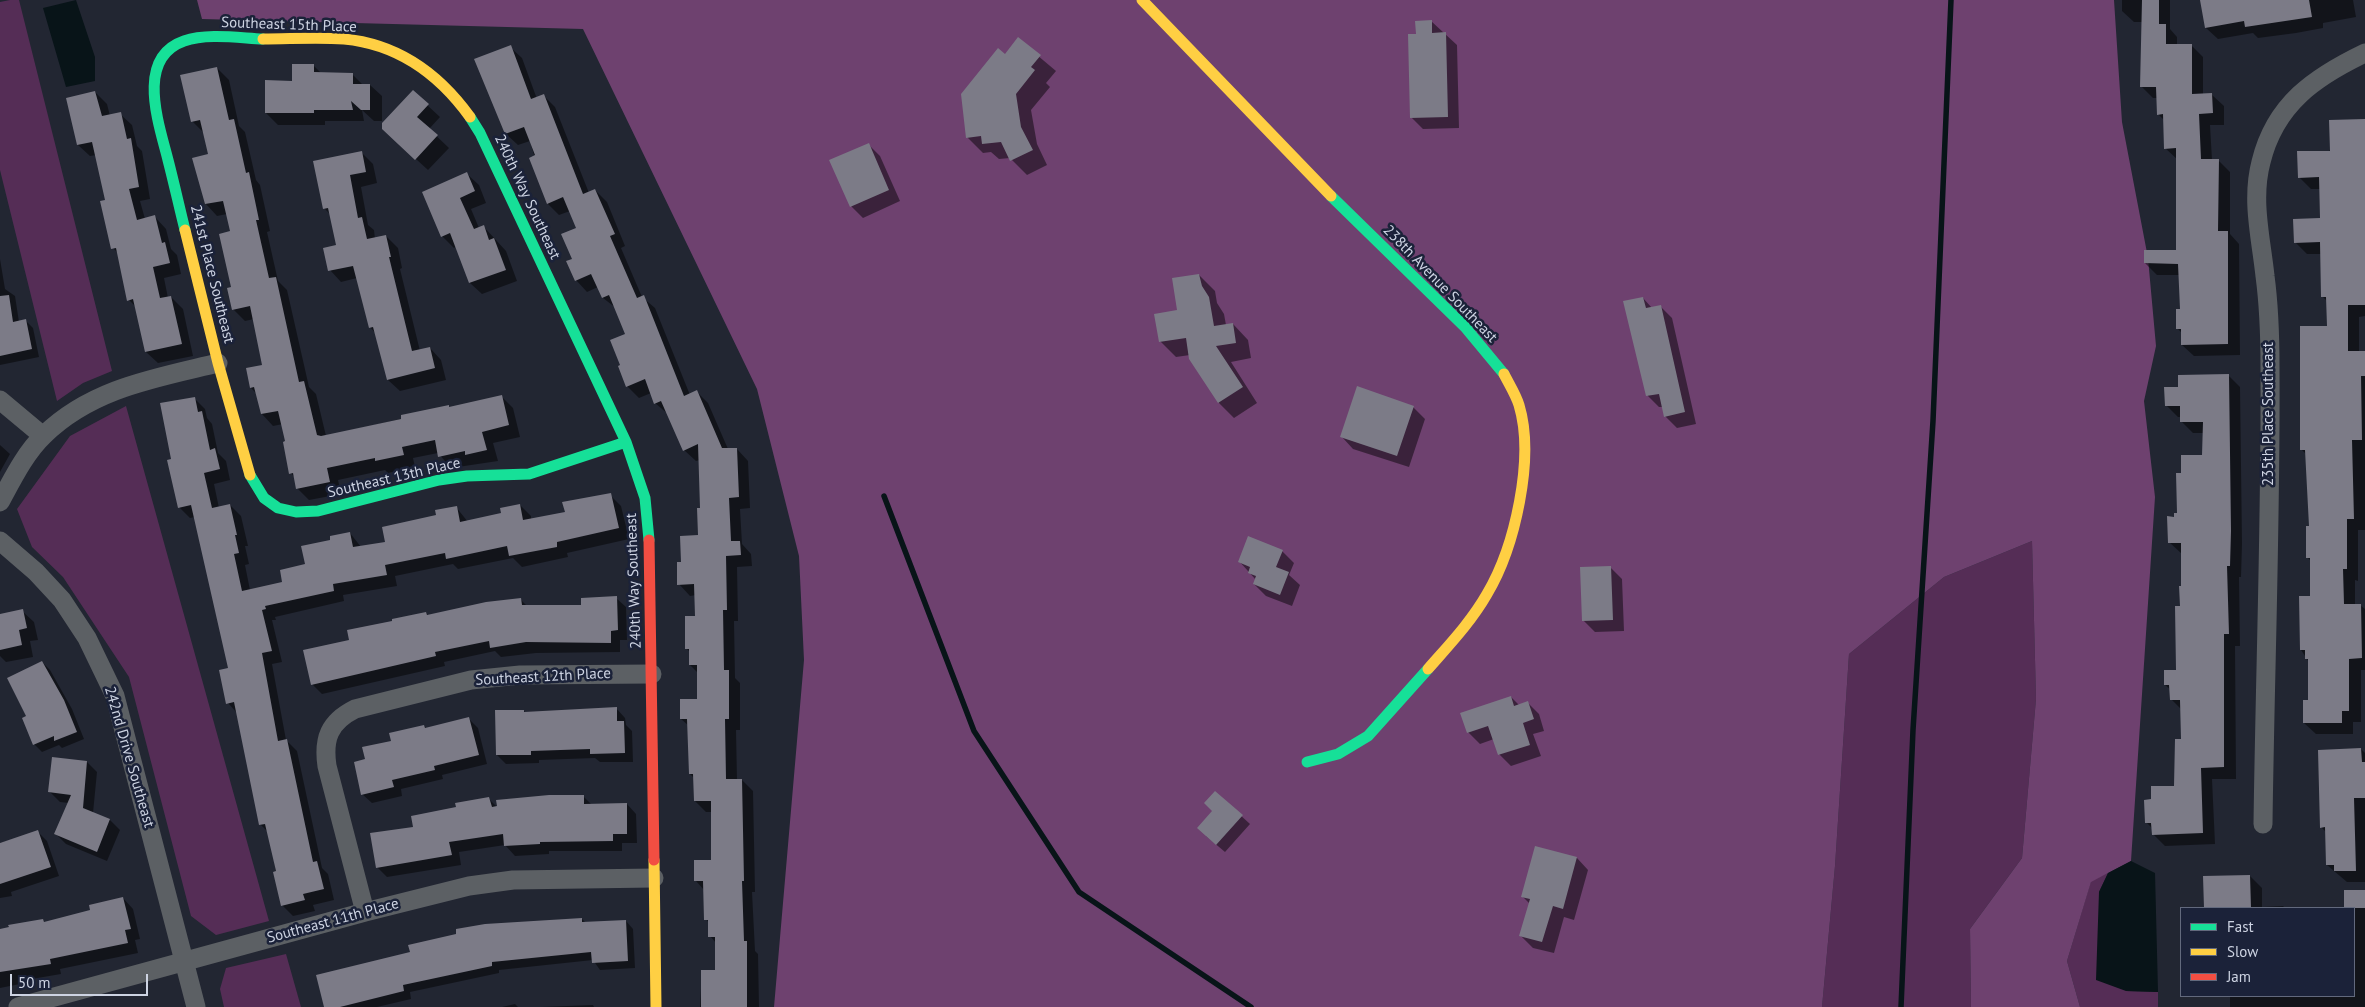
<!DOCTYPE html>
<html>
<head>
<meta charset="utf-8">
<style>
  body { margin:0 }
  #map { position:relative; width:2365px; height:1007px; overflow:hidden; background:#222632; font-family:"PT Sans",sans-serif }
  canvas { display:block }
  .legend { position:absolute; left:2180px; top:907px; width:175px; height:90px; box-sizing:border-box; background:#1b2239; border:1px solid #62697d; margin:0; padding:6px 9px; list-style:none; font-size:15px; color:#cdd3e2 }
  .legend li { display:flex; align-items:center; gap:10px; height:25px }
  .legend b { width:25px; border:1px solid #62697d }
  .scale { position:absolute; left:10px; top:974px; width:138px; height:22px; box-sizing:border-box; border:2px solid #cdd3e2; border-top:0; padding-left:6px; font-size:15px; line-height:18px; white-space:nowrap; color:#cdd3e2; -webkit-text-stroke:4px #1b2239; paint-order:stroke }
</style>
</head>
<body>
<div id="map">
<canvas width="2365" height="1007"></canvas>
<ul class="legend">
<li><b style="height:6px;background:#16e098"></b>Fast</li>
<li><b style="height:6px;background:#ffcf43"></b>Slow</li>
<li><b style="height:6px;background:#f24e42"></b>Jam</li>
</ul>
<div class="scale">50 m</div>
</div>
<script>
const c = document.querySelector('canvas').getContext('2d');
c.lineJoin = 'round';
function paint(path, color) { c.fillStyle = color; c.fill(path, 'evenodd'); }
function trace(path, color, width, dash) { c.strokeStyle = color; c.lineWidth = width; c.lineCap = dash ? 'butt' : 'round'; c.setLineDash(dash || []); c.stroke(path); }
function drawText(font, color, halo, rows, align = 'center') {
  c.font = font + ' "PT Sans",sans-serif'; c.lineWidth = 5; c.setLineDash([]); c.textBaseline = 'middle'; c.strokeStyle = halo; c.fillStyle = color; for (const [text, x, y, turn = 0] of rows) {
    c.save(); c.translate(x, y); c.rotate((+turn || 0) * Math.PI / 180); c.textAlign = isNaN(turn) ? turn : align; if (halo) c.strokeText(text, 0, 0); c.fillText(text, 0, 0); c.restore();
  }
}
paint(new Path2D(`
  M10,0H19L112,371L83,383L57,401L0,170V2Z
  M126,406L269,921L216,935L191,916L129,677L63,577L32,547L17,509L70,436Z
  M2032,541L2036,699L2022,858L1970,929L1971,1007H1822L1835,866L1849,654L1944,577Z
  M2108,873L2099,892L2126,991L2158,992V1007H2080L2067,961L2091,881Z
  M286,954L301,1007H224L220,989L226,968Z`), '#552d56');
paint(new Path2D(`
  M197,0H2114L2122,122L2148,258L2156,346L2144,401L2155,497L2131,861L2091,882L2067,961L2080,1007H1971L1970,929L2022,858L2036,699L2032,541L1944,577L1849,654L1835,866L1822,1007H774L804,660L799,556L757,389L583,29L202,19Z`), '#6e416f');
paint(new Path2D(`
  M76,0L95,57V81L66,87L43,8Z
  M2131,861L2155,873L2158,992L2126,991L2096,980L2099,892L2108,873Z`), '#081418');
paint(new Path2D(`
  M2122,0H2195H2170V29L2177,37V45H2191L2203,57V95H2212L2224,106V125H2210L2212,160H2218L2230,172V234L2239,244L2240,355L2194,356L2182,345V333L2177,328L2181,310L2180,275H2157L2145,263L2177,251L2178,160L2165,148L2164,120L2158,114L2157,98H2153L2141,86L2143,22H2134L2122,11Z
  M2201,0H2353L2356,17L2323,23V28L2296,33L2258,38L2253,33L2218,39L2206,28Z
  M1431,21L1457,45L1459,128L1423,129L1411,117L1417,35Z
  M1018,39L1056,71L1046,83L1050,87L1031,110L1037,144L1047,165L1027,175L1010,158L999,159L991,152L983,153L967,137L1005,55Z
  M510,47L522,58L537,99L544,96L555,107L589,193L595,190L607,202L625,246L621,248L642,297L655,308L690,395L697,392L708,403L728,449H737L748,461L750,508L740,509L742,544L751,554L752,566L737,567L738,621H734L735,678L740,683V730H736L737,780H742L753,791L755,892H752L755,951L758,954L759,1007H700L702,971H716V943L710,936L709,923L706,919L704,890L696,881L712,861L713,812H706L695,801L694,778L690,774L689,726L681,719L698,700V673L690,665V652L686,648L697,617L696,595L690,596L679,584L683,564L699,536L702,509L700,460L696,461L684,450L668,414L655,403L651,393L639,398L627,386L622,365L627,335L616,308L603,298L598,287L587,292L576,280L573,259L578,229L570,211L559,215L548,204L530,141L518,145L506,134L476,60Z
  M313,65L322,74H352L363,85H370L382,96V121H374L362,110L364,121H325V125H278L266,113L294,82Z
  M217,68L229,80L239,126L245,132L256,180L260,185L270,231L267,232L278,281L287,290L309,387L316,394L326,436L501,396L513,408L520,437L493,443L498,461L451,468L438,453L413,458L415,467L388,473L385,470L338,480L341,494L309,500L298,489L295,478L291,473L283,424L273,426L262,414L257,394L251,388L263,366L254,319L245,321L233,309L231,232L227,214L217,216L206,204L209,155L204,133L192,121Z
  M95,92L107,104L110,116L120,114L132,125L137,146L142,151L150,199L140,201L145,219L155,217L166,229L171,249L177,255L181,274L164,278L168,298L171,297L183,309L193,356L158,363L146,352L137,308L129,300L119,254L113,248L106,201L96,155L90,156L78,145Z
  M413,92L440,117L429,129L449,148L428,170L393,138Z
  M2365,120V316L2359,317V352H2365V530H2358V581L2355,580V605H2360L2365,609V670H2361V722H2353V734H2316L2304,723L2309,701V662L2301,650L2312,597V562L2307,557L2310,528L2307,455L2301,449L2328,327L2327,301L2322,296L2321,254H2307L2295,242L2321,219L2320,189H2311L2299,177Z
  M868,144L880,156L900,201L863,218L851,206Z
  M361,152L373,164L377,183L361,187L368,225L374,230L375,239L386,236L398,248L402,268L400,269L420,351L430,348L441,360L446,380L400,391L388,380L376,334L370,327L357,278L341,282L330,270L338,246L331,215L325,209L315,162Z
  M467,174L479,185L486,203L471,209L479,228L484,227L506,251L517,281L482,294L470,283L457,246L454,248L442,236Z
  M0,259L5,289L15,296L19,322L25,320L33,328L39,357L0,365Z
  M1199,275L1215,291L1217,303L1224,314L1226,325L1233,324L1248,340L1251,358L1231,362L1257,403L1234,418L1219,403L1190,355L1176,357L1160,341Z
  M1643,298L1652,308L1660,306L1672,318L1696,424L1677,428L1665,416L1663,407H1659L1648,396Z
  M2228,375L2240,387L2242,544L2241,577H2239L2240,646H2235L2236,779H2212L2215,844L2165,846L2153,834V829L2146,822L2153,801L2176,787L2182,740V710L2171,699V690L2165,685L2177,671L2183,588L2182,554L2169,542L2178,514L2182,474L2204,456V433H2193L2182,422L2181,417H2178L2166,405L2179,388Z
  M194,398L205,409L207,418L212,424L218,453L226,461L230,480L214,484L219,508L230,505L241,516L248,546H245L249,564L245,565L250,590L284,583L332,541L350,533L361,547L387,543L456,507L468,522L502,514L520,505L531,516V520L566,513L610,495L621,506L629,539L567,553L568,557L522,567L513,558L458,569L453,564L395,576L397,586L343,595L344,601L275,617L276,620H272L282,662L272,664L286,740L297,751L322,868L328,874L334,900L313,905L315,911L293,916L282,905L269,833L260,824L237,713L228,703L230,669L195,517L190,518L180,508L173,460Z
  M1413,407L1425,419L1409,467L1353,449L1342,437Z
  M0,445L10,454L0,472Z
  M1282,551L1294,563L1289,575L1300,585L1292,606L1266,596L1254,584L1256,580L1239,561Z
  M1610,567L1622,579L1624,631L1595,632L1583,620Z
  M616,598L626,607L627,640H620V652L536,653L501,657L495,651L444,662L445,666L322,694L313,685L305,651L350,641L394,622L426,613L429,616L521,600L527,606H583Z
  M22,611L34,622L38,640L30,641L33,657L6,662L0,656V615Z
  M42,662L50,670L72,709L84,739L62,748L59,745L42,752L34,744L28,716Z
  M1511,697L1519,705L1527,702L1539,714L1544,731L1533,734L1541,756L1511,766L1499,754L1494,739L1480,744L1468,732Z
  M616,708L625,718L626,725L632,731L633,762H600L595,758L539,760V763L506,764L497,755L524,711L526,713Z
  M469,719L478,728L487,764L442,775L443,779L401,789L402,796L372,803L362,794L392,742L424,726L427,729Z
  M2361,749L2365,753V882H2347L2327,865L2326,832L2321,827Z
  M87,762L97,772L93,813L110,820L120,830L107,861L66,844L56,834L69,803L60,802L50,792Z
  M1215,792L1250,824L1225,852L1206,836L1213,812Z
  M583,796L592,805L627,804L636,814L637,843H622V851H549V854L515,856L505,845L459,852L461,865L387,877L377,867L414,828L457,808L489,799L498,808Z
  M38,832L47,841L59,876L11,892L12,896L0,898V843Z
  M1536,847L1577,858L1588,870L1574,920L1564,917L1554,953L1533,948L1521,936L1530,904L1522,896Z
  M2250,876L2262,888V907L2283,906L2285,908H2205L2204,877Z
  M2346,891H2365V1007H2230V996H2354V908H2346Z
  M123,898L133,909L140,939L135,940L138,953L60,969L61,974L20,981V984L0,988V930L43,920L45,923L92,911Z
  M582,919L586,923L626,921L633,929L635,968L600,970L593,960L499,970V973L410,992L411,999L377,1007H325L411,953Z
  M515,1004L518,1007H502Z
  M593,1005L594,1007H541Z`), '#0007');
trace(new Path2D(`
  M884,496L974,731L1079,892L1251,1007
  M1901,1007L1913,730L1933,421L1951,0`), '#081418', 5.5);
paint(new Path2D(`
  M2142,0H2159V24H2166V44H2192V94L2212,93L2213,113L2199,114L2201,159H2219L2218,231H2228V344L2181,345V329H2176V309H2180L2178,264L2144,263V250H2176V148L2164,149L2163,114L2157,115L2156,87H2140Z
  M2200,0H2309L2312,17L2245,27L2244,21L2205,28Z
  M1432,20V33L1446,32L1448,117L1410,118L1408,34H1416L1415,21Z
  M1018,37L1041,55L1031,67L1035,70L1016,94L1021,127L1033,150L1010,161L1001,142L982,144L981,136L966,138L961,94L998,48L1005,54Z
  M511,45L531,99L544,94L583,194L595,189L615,234L610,236L637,298L644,295L684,396L697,390L722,448H737L739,497L729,498L731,541H740L741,555L726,556L727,610H723L724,670H729V719H725L726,779H742L744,881H742L744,941H747V1007H701V970H715V937H708V920H704L703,881H694V860H711V801H694L693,774H689L687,719H680V699H697V665H689V649H685V616H695L694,584L677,585V562H681L680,536L698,535L697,508H700L698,444L683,451L661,401L654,404L645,379L626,387L618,366L620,365L610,340L625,334L609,295L602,298L591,274L575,281L566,261L572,259L561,234L576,228L563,197L547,204L529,158L535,155L524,127L505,134L474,59Z
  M292,64H314V72L353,73V84H370V110H361L351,101L353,110H314V113H265V80L292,81Z
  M217,67L229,120L234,119L246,173L249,172L259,220H256L269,278L276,277L299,382L304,381L317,435L321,436L401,419V415L449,405V407L502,395L509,425L482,432L487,450L465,455V451L438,457L435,440L402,447L404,455L375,461V458L327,468L330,482L296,489L293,473L289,474L283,442L285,441L278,411L261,414L254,387L250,388L246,368L262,365L250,306L232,310L227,288L231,287L219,234L230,231L223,201L205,204L192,158L208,154L200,120L191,122L180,75Z
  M413,90L429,104L417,117L438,135L415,160L382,129V123Z
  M95,91L102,116L121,112L127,139L131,138L139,187L129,189L137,220L155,215L162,243L165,242L170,263L153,267L160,298L171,296L182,344L145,352L133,299L127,301L116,248L111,249L100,201L105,200L92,142L77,145L66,98Z
  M2365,119V305H2348V351H2365V376H2361L2362,440H2352L2354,519H2347V569H2343L2344,604H2361L2362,658L2349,659V711H2342V723H2303V700H2308V659H2305V650H2300L2299,596H2310V558H2306V526H2309L2305,450H2300V326H2327L2326,297H2321L2320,242L2294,243L2293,219L2320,218L2319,177L2298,178L2297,151H2330L2329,120Z
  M869,143L889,190L850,207L829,160Z
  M362,151L366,172L350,175L358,218L362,217L367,239L386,235L391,257H389L412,351L430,347L435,368L387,380L373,327L369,328L353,266L328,271L323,248L336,245L328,208L323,209L313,161Z
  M467,172L475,191L460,198L474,229L484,225L489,240L494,238L506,270L469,283L450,233L441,237L422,192Z
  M1199,274L1202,286L1209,297L1214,326L1233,323L1236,343L1216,346L1243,387L1218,403L1189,359L1186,338L1159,342L1154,314L1177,310L1172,278Z
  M9,295L13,322L26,319L32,349L0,356V296Z
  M1643,297L1646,308L1661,305L1685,412L1664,417L1659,394L1646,396L1623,301Z
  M2229,374L2231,531L2230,566H2227L2229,634H2224V767L2201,768L2203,833L2152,835L2151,823H2145L2144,800L2151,799V786H2174L2175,739H2181L2180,700H2170L2169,685H2164V670H2176L2175,606H2180L2179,586H2181V543H2168L2167,516L2174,517V513H2177L2176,473H2181V455H2202L2203,422H2180V406H2165L2164,387H2178V375Z
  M1357,386L1414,406L1397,456L1340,437Z
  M195,397L198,412L202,411L210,450L215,448L220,469L204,473L212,508L230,504L237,535H235L239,553L234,554L242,591L282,582L280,570L305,564L301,546L330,540V536L350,532L353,547L385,542L382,527L436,515L435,510L457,506L460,522L501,513L500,508L520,504L523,520L565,512L562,502L611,493L619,528L557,542V547L509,556L507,546L446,559L445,553L385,565L387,575L333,584L334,591L265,606L266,609L262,610L272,651L262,653L278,741L287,739L313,862L317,861L324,889L303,894L305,900L281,906L273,872L276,871L265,824L259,825L234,702L226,704L219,670L228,668L191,505L178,508L167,460L171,459L160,403Z
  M1248,536L1283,550L1276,567L1289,572L1280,595L1253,584L1256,576L1248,573L1250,567L1238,562Z
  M1611,566L1613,620L1582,621L1580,567Z
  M617,596L618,630L611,631V643L526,642L490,648L489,641L435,652L436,656L311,685L303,650L349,640L347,630L392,621V619L426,612L427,615L486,602L521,598L522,605H581V598Z
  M23,609L27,628L19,630L22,645L0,650V614Z
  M42,661L64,700L77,732L54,741V736L33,745L22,718L26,716L7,678Z
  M1511,696L1514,706L1528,701L1534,719L1523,723L1530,745L1498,755L1488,726L1467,733L1460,713Z
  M617,707V721H624L625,753L590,754V749L531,751V755H496L495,710H524V712Z
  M469,717L479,755L434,766L435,770L392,780L394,787L361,795L354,762L365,759L362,747L391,741L389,733L424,725L425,728Z
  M2361,748L2362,762H2365V798H2354L2356,871H2334V865H2326L2325,827L2320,828L2318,750Z
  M52,757L87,761L83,808L110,819L97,852L54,834L71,795L48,792Z
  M1215,791L1243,815L1216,845L1197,828L1212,811L1204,803Z
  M549,795H584V804L627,803V834H613V841L540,842V844L504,846L503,834L449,842L452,855L376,868L370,833L413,827L411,816L456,807L455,803L489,797L492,807L497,806L496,800Z
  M38,830L51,867L0,884V843Z
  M1535,846L1577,857L1563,909L1553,906L1542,942L1519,936L1530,899L1521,897Z
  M2250,875L2251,908H2204L2203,876Z
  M2344,890H2365V908H2344Z
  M123,897L131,929L125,930L128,943L50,959L51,964L0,972V929L9,927L8,925L43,919L44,922L90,910L89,905Z
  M582,918V922L626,920L628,961L592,963L591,952L492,962V966L403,985L404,991L340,1007H324L316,975L410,952L408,945L456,934V929L485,924Z`), '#7c7b87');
trace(new Path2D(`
  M0,400L43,436
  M0,502C12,480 25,453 44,435C92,388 156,378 218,363
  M0,541L36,572L62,600L87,638L115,696L196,1007
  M2263,824C2265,672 2271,519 2270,367C2270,337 2269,306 2265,276C2261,238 2251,200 2261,162C2275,104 2315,77 2365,53
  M365,912L327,766C323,739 329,722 355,709L471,680L520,675L652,674
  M18,1007L365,912L469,886L513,880L654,878`), '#5c6064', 19);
trace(new Path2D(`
  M470,117L480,133L626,442L645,498L649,540
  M1331,196L1465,327L1504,374
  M185,230C179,206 174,183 168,160C159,124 135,58 184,41C207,33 239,38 263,39
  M250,475L264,498L278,508L296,512L318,511L439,480L467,476L529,474L626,442
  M1307,762L1338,754L1368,736L1428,669`), '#16e098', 11);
trace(new Path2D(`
  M1142,0L1331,196
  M263,39C290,39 317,37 344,39C397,44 439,74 470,117
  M185,230L218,363L250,475
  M1428,669C1449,645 1471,622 1487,594C1515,547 1535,458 1519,405C1516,395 1509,384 1504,374
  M654,860L656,1007`), '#ffcf43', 11);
trace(new Path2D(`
  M649,540L654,860`), '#f24e42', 11);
drawText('15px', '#cdd3e2', '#1b2239', [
  ["Southeast 15th Place",289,25,2],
  ["240th Way Southeast",527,197,65],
  ["241st Place Southeast",212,274,76],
  ["238th Avenue Southeast",1440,284,46],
  ["235th Place Southeast",2269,414,-90],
  ["Southeast 13th Place",394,478,-13],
  ["240th Way Southeast",634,581,-92],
  ["Southeast 12th Place",543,677,-3],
  ["242nd Drive Southeast",129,757,74],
  ["Southeast 11th Place",333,921,-15]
]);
</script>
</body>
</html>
